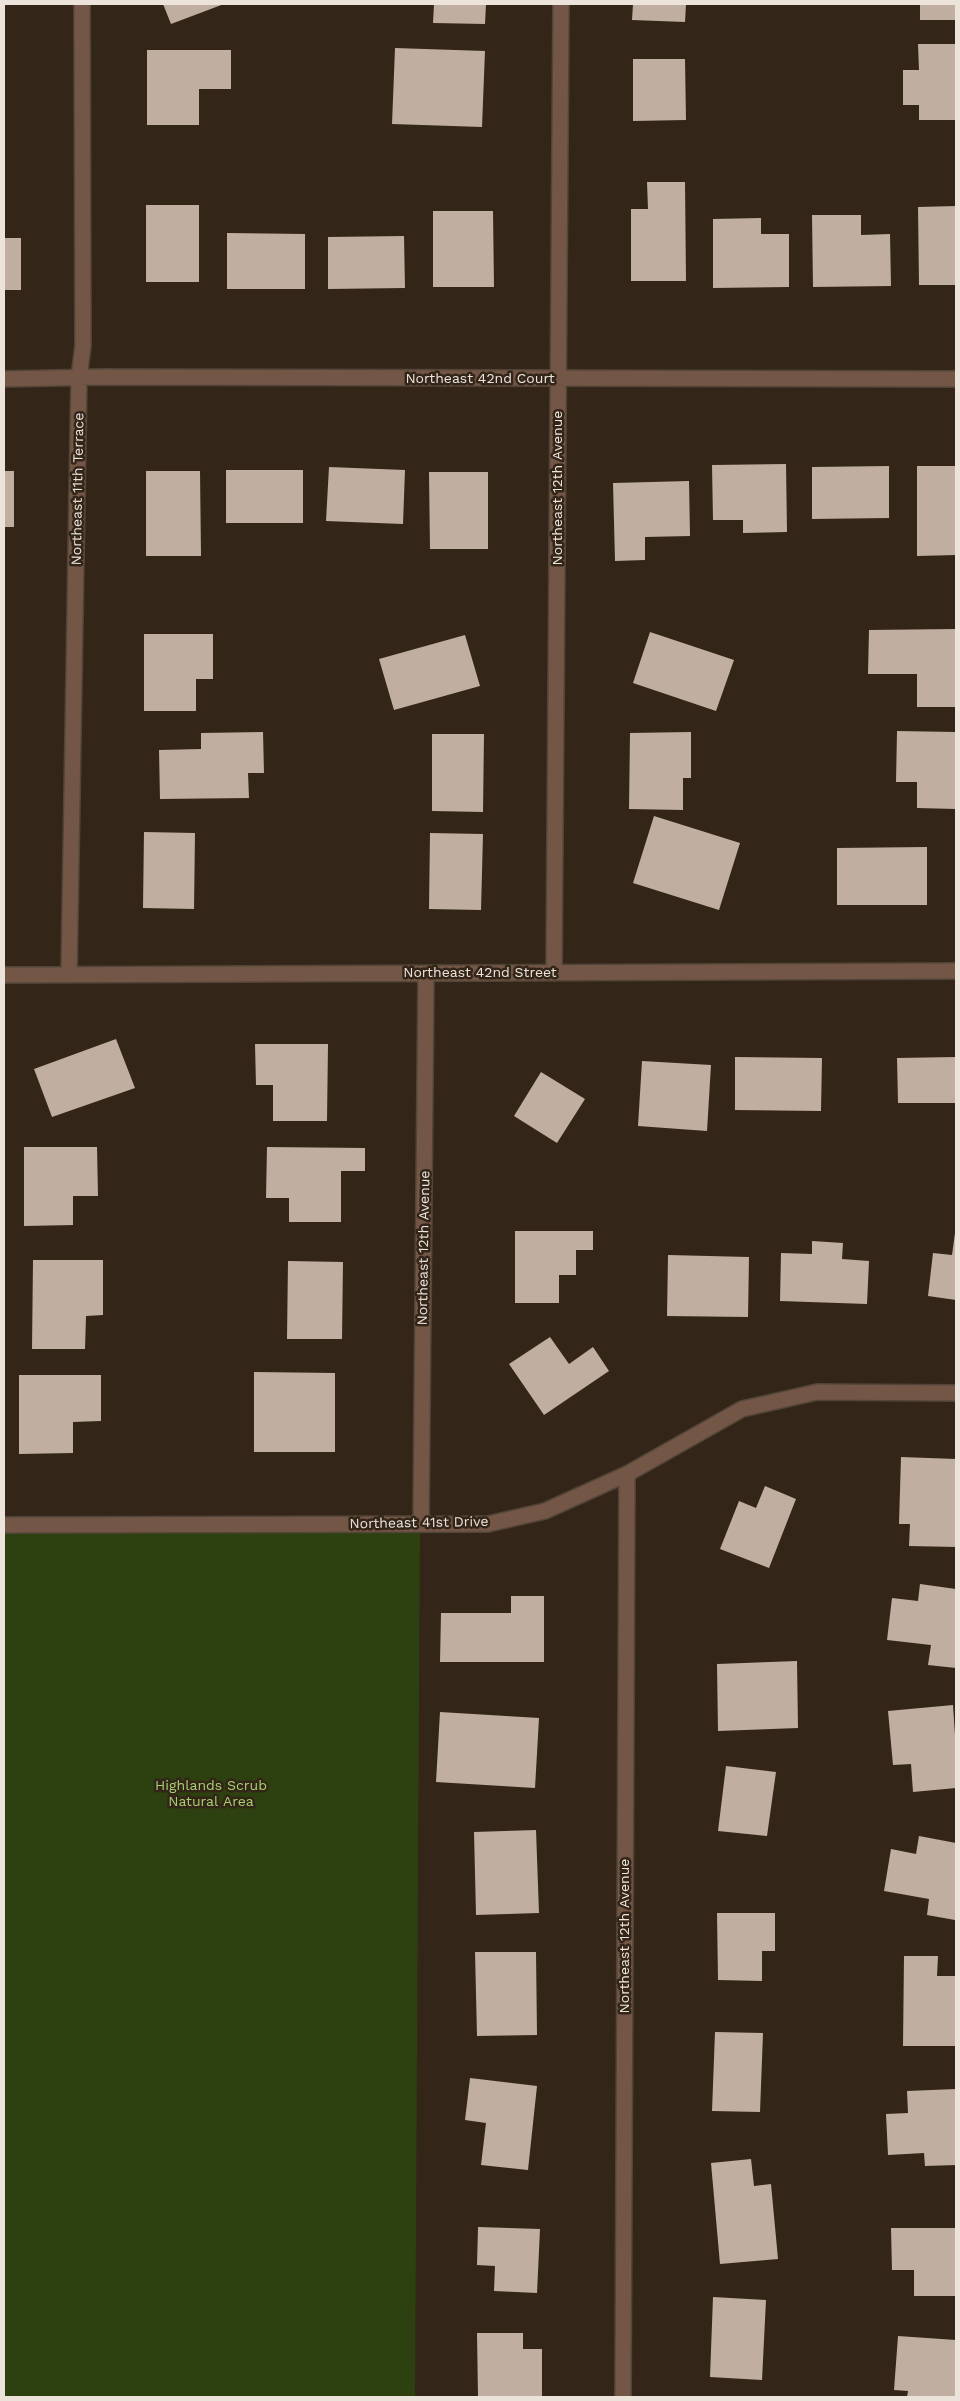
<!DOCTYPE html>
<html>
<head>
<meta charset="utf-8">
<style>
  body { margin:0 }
  #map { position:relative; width:960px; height:2401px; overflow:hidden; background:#332619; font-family:"Work Sans",sans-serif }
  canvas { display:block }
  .frame { position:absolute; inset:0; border:5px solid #ece3db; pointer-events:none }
</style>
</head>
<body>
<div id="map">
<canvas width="960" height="2401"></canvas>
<div class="frame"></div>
</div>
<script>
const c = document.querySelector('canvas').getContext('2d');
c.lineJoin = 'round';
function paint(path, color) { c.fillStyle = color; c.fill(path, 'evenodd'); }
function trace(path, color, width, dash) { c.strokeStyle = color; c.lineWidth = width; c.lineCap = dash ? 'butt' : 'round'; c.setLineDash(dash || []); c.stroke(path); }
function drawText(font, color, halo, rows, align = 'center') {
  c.font = font + ' "Work Sans",sans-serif'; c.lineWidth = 5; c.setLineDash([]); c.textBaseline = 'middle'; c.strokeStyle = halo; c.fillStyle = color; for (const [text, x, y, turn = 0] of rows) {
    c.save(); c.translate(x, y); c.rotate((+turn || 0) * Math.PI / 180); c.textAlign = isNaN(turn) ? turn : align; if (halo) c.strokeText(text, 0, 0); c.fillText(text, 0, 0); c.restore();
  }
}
paint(new Path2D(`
  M420,1528L415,2397H4V1531Z`), '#2d4010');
paint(new Path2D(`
  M163,4H224L171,24Z
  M434,4H486L485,24L433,23Z
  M633,4H686L685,22L632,20Z
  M920,4H956V20H920Z
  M918,44H956V120H919V105H903V70H919Z
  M395,48L485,51L482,127L392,124Z
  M147,50H231V89H199V125H147Z
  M633,59H685L686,120L633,121Z
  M647,182H685L686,281H631V209H648Z
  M146,205H199V282H146Z
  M956,206V285H919L918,207Z
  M433,211H493L494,287H433Z
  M812,215H861V235L890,234L891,286L813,287Z
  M761,218V234H789V287L713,288V219Z
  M227,233L305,234V289H227Z
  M404,236L405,288L328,289V237Z
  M4,238H21V290H4Z
  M786,464L787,532L743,533V520H713L712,465Z
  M889,466V518L812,519V467Z
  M917,466H956V555L917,556Z
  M329,467L405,470L403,524L326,521Z
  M226,470H303V523H226Z
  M4,471H14V527H4Z
  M146,471H200L201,556H146Z
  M429,472H488V549H430Z
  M689,481L690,536L645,537V560L615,561L613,483Z
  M956,629V707H917V674H868L869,630Z
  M650,632L734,660L716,711L633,683Z
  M144,634H213V679H196V711H144Z
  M465,635L480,686L394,710L379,659Z
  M897,731L956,732V809L917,808V782H896Z
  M263,732L264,773H248L249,798L160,799L159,750L201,749V733Z
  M691,732V778H683V810L629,809L630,733Z
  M432,734H484L483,812L432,811Z
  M654,816L740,843L719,910L633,883Z
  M144,832L195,833L194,909L143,908Z
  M430,833L483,834L481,910L429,909Z
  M927,847V905H837V848Z
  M116,1039L135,1088L52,1117L34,1069Z
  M255,1044H328L327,1121H273V1085H256Z
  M735,1057L822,1058L821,1111L735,1110Z
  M955,1057V1103H898L897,1058Z
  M642,1061L711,1065L707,1131L638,1126Z
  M541,1072L585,1099L557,1143L514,1116Z
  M24,1147H97L98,1196H73V1225L24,1226Z
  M267,1147L365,1148V1171H341V1222H289V1198H266Z
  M515,1231H593V1250H576V1275H559V1303H515Z
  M955,1233L956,1300L928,1296L933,1253L952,1255Z
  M812,1241L843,1243L842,1259L869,1261L867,1304L780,1301L781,1253L812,1254Z
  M668,1255L749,1257L748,1317L667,1316Z
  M33,1260H103V1315L86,1316L85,1349H32Z
  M288,1261L343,1262L342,1339H287Z
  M550,1337L569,1364L593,1347L609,1371L544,1415L509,1364Z
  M254,1372L335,1373V1452H254Z
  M19,1375H101V1421L73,1422V1453L19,1454Z
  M901,1457L956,1459V1547L909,1546L910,1524H899Z
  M765,1486L796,1499L769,1568L720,1549L739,1501L756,1508Z
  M920,1584L956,1589V1668L928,1665L931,1645L887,1640L892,1598L918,1601Z
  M511,1596H544V1662H440L441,1613H511Z
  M797,1661L798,1728L718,1731L717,1664Z
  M953,1705L956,1750V1788L913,1792L911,1764L893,1765L888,1711Z
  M440,1712L539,1718L535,1788L436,1782Z
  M726,1766L776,1772L767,1836L718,1831Z
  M536,1830L539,1913L476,1915L474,1832Z
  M919,1836L956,1843L955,1920L927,1915L929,1899L884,1891L891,1849L916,1854Z
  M717,1913H775V1951H762V1981L718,1980Z
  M475,1952H536L537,2035L477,2036Z
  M904,1956H938L937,1976H956V2046H903Z
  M715,2032L763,2033L760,2112L712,2111Z
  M470,2078L537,2086L528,2170L481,2165L486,2123L465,2120Z
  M956,2089V2165L925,2166L924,2153L888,2155L886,2114L908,2113L907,2091Z
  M751,2159L754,2186L771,2184L778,2259L720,2264L711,2163Z
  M478,2227L540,2229L537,2293L494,2291L495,2266L477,2265Z
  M891,2228H956V2296H914V2270H892Z
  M713,2297L766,2300L762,2380L710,2377Z
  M477,2333H523V2349H542V2397H478Z
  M898,2336L956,2340V2397H907L908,2391L894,2390Z`), '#c0afa0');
const minor = new Path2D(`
  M4,379L101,377L956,379
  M554,973L561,4
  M4,975L956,971
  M69,975L79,377L83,346L82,4
  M421,1523L426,973
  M4,1525L488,1524L545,1511L627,1474L742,1409L817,1392L956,1393
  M623,2397L627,1474`);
trace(minor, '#514438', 18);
trace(minor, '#735645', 15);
drawText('14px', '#ece3db', '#332619', [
  ["Northeast 42nd Court",480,379],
  ["Northeast 12th Avenue",558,488,-90],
  ["Northeast 11th Terrace",78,489,-89],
  ["Northeast 42nd Street",480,973],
  ["Northeast 12th Avenue",424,1248,-89],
  ["Northeast 41st Drive",419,1523,-1],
  ["Northeast 12th Avenue",625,1936,-90]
]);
drawText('14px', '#a6d170', '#332619', [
  ["Highlands Scrub",211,1786],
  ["Natural Area",211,1802]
]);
</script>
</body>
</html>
